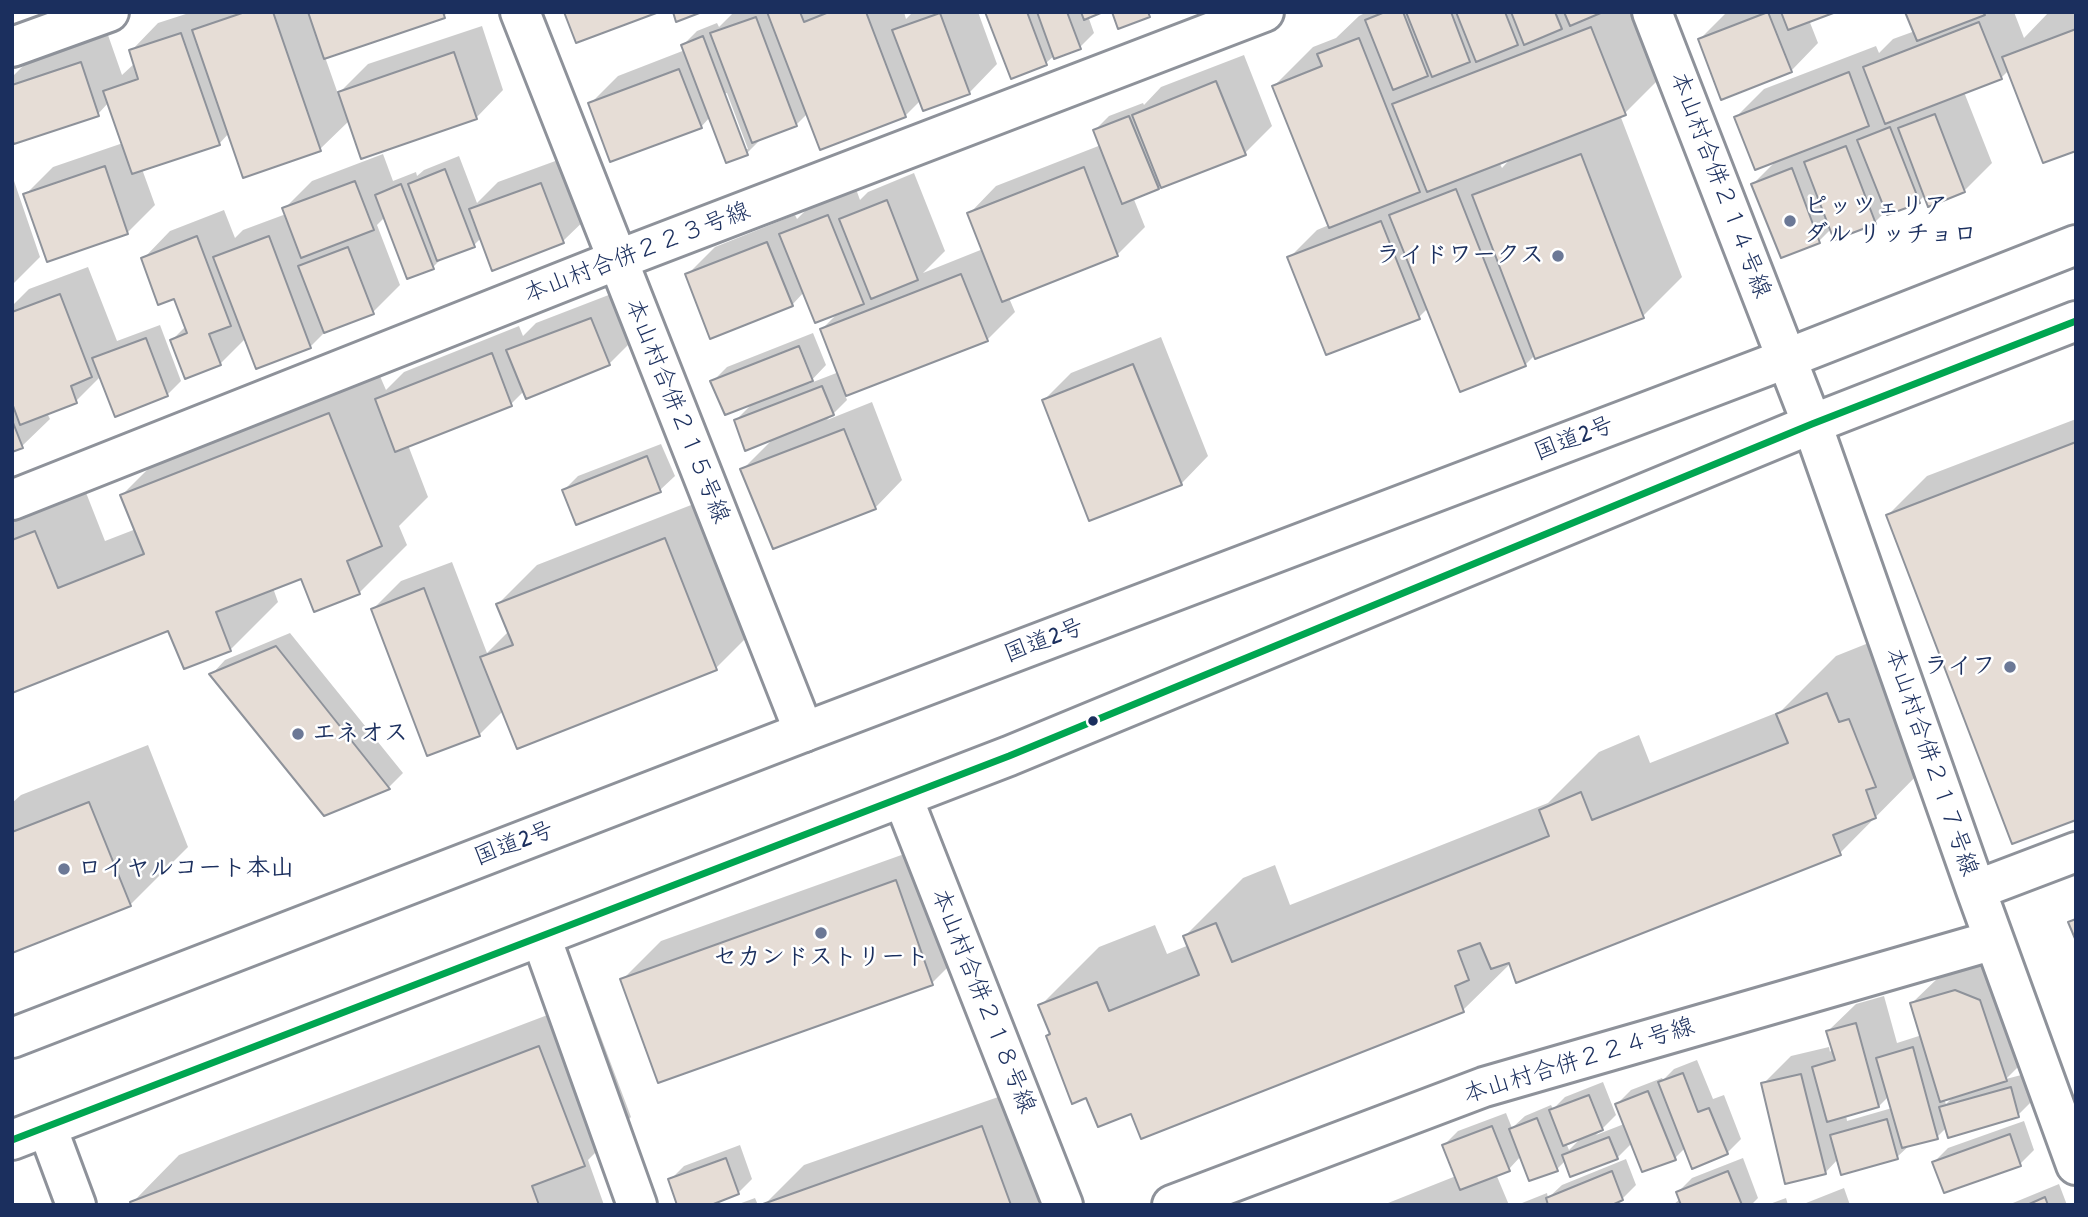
<!DOCTYPE html>
<html>
<head>
<meta charset="utf-8">
<style>
  body { margin:0 }
  #map { position:relative; width:2088px; height:1217px; overflow:hidden; background:#fff; font-family:"Patrick Hand",sans-serif }
  canvas { display:block }
  .frame { position:absolute; inset:0; border:14px solid #1b2f5e; pointer-events:none }
</style>
</head>
<body>
<div id="map">
<canvas width="2088" height="1217"></canvas>
<div class="frame"></div>
</div>
<script>
const c = document.querySelector('canvas').getContext('2d');
c.lineJoin = 'round';
function paint(path, color) { c.fillStyle = color; c.fill(path, 'evenodd'); }
function trace(path, color, width, dash) { c.strokeStyle = color; c.lineWidth = width; c.lineCap = dash ? 'butt' : 'round'; c.setLineDash(dash || []); c.stroke(path); }
function drawText(font, color, halo, rows, align = 'center') {
  c.font = font + ' "Patrick Hand","Klee One",sans-serif'; c.lineWidth = 5; c.setLineDash([]); c.textBaseline = 'middle'; c.strokeStyle = halo; c.fillStyle = color; for (const [text, x, y, turn = 0] of rows) {
    c.save(); c.translate(x, y); c.rotate((+turn || 0) * Math.PI / 180); c.textAlign = isNaN(turn) ? turn : align; if (halo) c.strokeText(text, 0, 0); c.fillText(text, 0, 0); c.restore();
  }
}
paint(new Path2D(`
  M192,12L211,14L213,12H448L444,16L325,57L338,94L368,64L482,26L503,90L476,118L350,120L320,149L229,133L219,144L142,169L155,205L127,233L25,195L53,167L123,143L109,102L98,114L12,133V77L26,63L108,35L122,75L135,63L131,51L158,23Z
  M734,12H904L906,19L913,12H978L997,64L970,92L924,109L921,100L905,116L807,114L796,125L761,139L747,153L727,161L710,117L701,127L590,104L618,76L685,50L683,45L697,31L717,23L719,27ZM727,93L748,149H744L723,94Z
  M987,12H1098L1088,16L1094,33L1080,47L1055,55L1046,63Z
  M1367,12H1639L1664,74L1625,113L1620,115L1682,277L1643,316L1535,355L1525,365L1428,308L1419,317L1327,353L1289,258L1317,230L1329,225L1274,86L1313,47L1336,38L1359,16ZM1513,156L1502,168L1499,162Z
  M1727,12H1831L1809,20L1818,43L1791,71L1700,39Z
  M1907,12H2014L2024,38L2049,12H2076V149L2009,70L2001,78L1964,92L1992,163L1964,191L1925,195L1919,201L1887,210L1875,222L1831,229L1819,241L1753,184L1778,159L1736,117L1764,89L1876,46L1879,53L1893,39L1915,31Z
  M1244,55L1272,126L1245,153L1161,184L1158,188L1133,197L1145,227L1117,255L1009,298L1015,312L987,340L845,395L847,400L827,420L872,402L902,480L875,508L743,469L775,437L736,420L755,401L713,381L727,367L813,333L826,365L808,384L839,372L822,329L840,311L804,292L792,305L687,275L715,247L795,215L797,219L809,207L856,189L860,200L868,192L914,173L945,251L923,273L983,249L969,214L996,186L1101,145L1095,130L1109,116L1143,103L1144,105L1161,87Z
  M383,154L393,181L416,172L417,176L424,170L459,156L477,203L498,182L569,156L591,214L563,241L481,238L474,245L443,257L433,267L385,217L377,225L400,285L373,312L327,330L310,347L246,338L220,364L172,340L186,326L175,297L143,259L170,231L224,210L235,238L243,230L286,214L284,209L312,181Z
  M12,175L40,257L12,285Z
  M88,267L117,341L160,325L181,381L167,395L101,376L76,401L47,413L50,419L22,446L12,450V306L29,289Z
  M619,291L637,336L609,364L524,391L511,404L408,445L428,497L399,526L407,545L359,593L302,577L273,588L278,602L231,649L185,667L169,628L12,691V512L83,485L105,541L136,529L122,495L170,447L376,367L386,390L404,372L519,326L523,336L536,323Z
  M1161,337L1208,456L1181,484L1044,400L1071,373Z
  M2076,419V818L1888,515L1927,476Z
  M661,444L675,476L660,490L577,523L564,490L578,476Z
  M704,500L755,629L716,668L503,711L480,734L428,754L373,609L401,581L452,562L487,653L509,631L498,604L537,565Z
  M290,633L403,773L389,787L325,814L212,674L225,660Z
  M1886,636L1934,758L1840,853L1511,963L1463,1010L1142,1137L1132,1112L1087,1095L1048,1036L1051,1033L1041,1005L1099,947L1155,925L1167,954L1189,945L1185,936L1243,878L1275,865L1290,905L1548,803L1599,752L1639,735L1650,763L1781,711L1836,656Z
  M148,745L188,847L130,905L12,951V803L21,795Z
  M935,843L971,944L932,983L622,980L661,941Z
  M1984,963L2033,1052L2006,1079L2025,1074L2032,1101L2018,1115L1947,1127L1937,1137L1911,1144L1897,1157L1838,1159L1825,1173L1763,1084L1791,1056L1829,1047L1830,1052L1833,1048L1828,1031L1856,1004L1884,996L1897,1043L1922,1035L1912,1003L1940,976ZM1889,1096L1892,1108L1847,1121L1846,1115L1879,1106ZM1954,1096L1946,1104L1944,1099Z
  M587,1000L631,1117L588,1160L604,1205H132V1203L179,1155Z
  M1697,1060L1713,1099L1724,1095L1741,1139L1727,1153L1686,1147L1675,1158L1632,1143L1617,1158L1566,1160L1557,1169L1521,1156L1509,1169L1496,1174L1509,1205H1383L1456,1176L1444,1145L1458,1131L1506,1113L1512,1128L1525,1116L1551,1105L1553,1109L1565,1097L1603,1082L1616,1115L1596,1135L1624,1124L1617,1104L1631,1090L1662,1078L1663,1080L1674,1069ZM1583,1136L1569,1150L1566,1143Z
  M1021,1089L1056,1185L1036,1205L765,1204L804,1165Z
  M2024,1121L2034,1150L2020,1164L1934,1162L1948,1148Z
  M740,1145L752,1179L738,1193L670,1180L684,1166Z
  M1743,1158L1758,1198L1751,1205H1673L1680,1199L1678,1192L1692,1178Z
  M1626,1159L1636,1185L1622,1199L1607,1205H1517L1547,1193L1548,1198L1562,1185Z
  M2059,1184L2067,1205H2008Z
  M1844,1188L1850,1205H1801Z
  M755,1198L758,1205H736Z
  M1786,1198L1788,1205H1767Z`), '#0003');
const building = new Path2D(`
  M245,12H273L321,151L243,178L192,30Z
  M308,12H443L445,18L324,59Z
  M564,12H659L576,43Z
  M673,12H702L676,22Z
  M767,12H800L804,22L829,12H866L906,117L820,150Z
  M985,12H1027L1047,65L1011,79Z
  M1037,12H1067L1081,49L1054,59Z
  M1081,12H1103L1084,20Z
  M1112,12H1148L1150,17L1118,29Z
  M1385,12H1403L1428,76L1393,90L1365,20Z
  M1406,12H1451L1470,62L1432,77Z
  M1456,12H1505L1518,45L1476,62Z
  M1511,12H1555L1562,29L1524,45Z
  M1564,12H1603L1570,26Z
  M1768,12L1792,72L1721,100L1698,39Z
  M1781,12H1836L1788,30Z
  M1905,12H1983L1985,15L1917,41Z
  M940,13L970,94L923,111L892,30Z
  M756,17L797,126L752,143L710,33Z
  M1979,22L2002,79L1885,124L1863,67Z
  M1591,27L1626,115L1427,192L1392,104Z
  M2076,29V151L2043,163L2002,57Z
  M181,33L220,145L132,174L103,91L138,79L129,50Z
  M703,36L748,155L726,163L681,45Z
  M1359,38L1420,192L1329,228L1272,86L1322,66L1317,54Z
  M454,52L477,119L361,159L338,92Z
  M81,62L99,116L14,144L12,139V85Z
  M679,69L702,128L610,162L588,103Z
  M1849,72L1869,126L1755,170L1734,117Z
  M1216,81L1246,155L1161,188L1132,115Z
  M1935,114L1965,192L1928,207L1898,128Z
  M1129,116L1159,189L1122,204L1093,130Z
  M1890,127L1920,203L1887,215L1857,140Z
  M1846,146L1876,224L1834,240L1804,162Z
  M1581,154L1644,318L1535,359L1472,195Z
  M105,166L128,234L47,262L23,194Z
  M1084,167L1118,256L1002,302L967,213Z
  M1792,168L1820,243L1781,258L1751,184Z
  M445,169L475,247L437,261L408,184Z
  M355,181L374,230L301,258L282,208Z
  M541,183L564,243L492,271L469,209Z
  M401,184L434,269L407,279L375,195Z
  M1456,189L1526,366L1460,392L1389,215Z
  M887,200L918,280L871,299L839,219Z
  M828,215L864,304L815,323L779,234Z
  M1381,221L1420,319L1326,355L1287,257Z
  M197,236L231,326L209,334L221,365L185,379L170,340L187,333L174,299L158,305L141,258Z
  M269,236L311,348L256,369L213,257Z
  M767,242L793,306L710,339L685,274Z
  M348,247L374,314L324,333L298,266Z
  M961,274L988,341L846,396L820,329Z
  M60,294L92,377L71,386L77,403L20,425L12,403V312Z
  M591,318L610,365L526,399L506,350Z
  M146,338L168,396L115,417L92,358Z
  M799,346L813,381L725,415L710,381Z
  M492,353L512,406L395,452L375,399Z
  M1133,364L1182,485L1089,521L1042,400Z
  M822,386L834,415L745,451L734,420Z
  M329,413L382,546L347,561L360,594L314,612L301,579L216,612L231,651L184,669L168,631L12,693V540L35,531L58,588L144,554L120,495Z
  M12,420L23,448L12,452Z
  M844,429L876,509L773,549L740,469Z
  M2076,442V820L2012,844L1886,515Z
  M647,456L661,492L576,525L562,490Z
  M665,538L717,670L517,749L480,657L513,645L496,604Z
  M424,588L480,736L427,756L371,609Z
  M276,646L390,789L324,816L209,674Z
  M1827,693L1839,722L1849,719L1876,787L1866,790L1876,818L1833,835L1841,855L1516,983L1509,963L1491,969L1480,943L1458,951L1469,980L1455,986L1464,1012L1141,1139L1131,1114L1098,1127L1086,1098L1072,1104L1046,1036L1050,1034L1038,1005L1097,982L1109,1011L1199,975L1183,936L1216,923L1232,962L1549,836L1539,810L1581,792L1592,820L1788,743L1776,714Z
  M89,802L131,906L12,953V832Z
  M896,880L933,985L658,1083L620,979Z
  M2076,919V941L2068,922Z
  M1955,990L1980,1000L2007,1081L1940,1102L1910,1003Z
  M1856,1023L1879,1107L1827,1122L1812,1067L1835,1060L1826,1031Z
  M539,1046L585,1166L532,1186L539,1205H131L130,1202Z
  M1913,1047L1938,1139L1902,1148L1876,1058Z
  M1683,1073L1698,1112L1709,1108L1728,1154L1692,1169L1658,1082Z
  M1801,1074L1826,1174L1785,1184L1761,1083Z
  M2011,1087L2019,1117L1948,1138L1939,1107Z
  M1648,1091L1676,1160L1642,1172L1615,1104Z
  M1589,1095L1603,1130L1563,1146L1549,1110Z
  M1537,1118L1558,1171L1529,1181L1509,1129Z
  M1887,1119L1898,1159L1841,1175L1830,1135Z
  M982,1126L1011,1205L763,1204Z
  M1492,1126L1510,1171L1460,1190L1442,1145Z
  M2010,1134L2021,1166L1944,1193L1932,1162Z
  M1609,1137L1618,1159L1570,1177L1562,1155Z
  M726,1158L739,1194L711,1205H677L668,1179Z
  M1612,1171L1623,1200L1612,1205H1548L1546,1198Z
  M1728,1171L1742,1205H1681L1676,1192Z
  M2045,1197L2048,1205H2027Z`);
paint(building, '#e6ddd6');
trace(building, '#8e929a', 2);
const minor = new Path2D(`
  M520,12L804,732
  M1652,12L1812,424L1976,890L2076,1165
  M12,47L109,12
  M12,500L617,260L1264,12
  M1976,890L2076,852
  M541,937L637,1205
  M47,1127L76,1205
  M1172,1205L1484,1087L1994,940`);
const tertiary = new Path2D(`
  M903,798L1063,1205`);
const trunk = new Path2D(`
  M12,1038L804,732L1788,358L2076,245
  M12,1140L1009,756L1812,424L2076,321`);
trace(minor, '#8e929a', 44);
trace(tertiary, '#8e929a', 44);
trace(trunk, '#8e929a', 44);
trace(minor, '#fff', 38);
trace(tertiary, '#fff', 38);
trace(trunk, '#fff', 38);
trace(new Path2D(`
  M12,1140L1009,756L1812,424L2076,321`), '#00a651', 7);
for (const [x, y, r, color] of [
  [1790,221,7,"#6b7896"],
  [1558,256,7,"#6b7896"],
  [2010,667,7,"#6b7896"],
  [1093,721,6,"#1b2f5e"],
  [298,734,7,"#6b7896"],
  [64,869,7,"#6b7896"],
  [821,933,7,"#6b7896"]
]) { const dot = new Path2D(); dot.arc(x, y, r, 0, 2 * Math.PI); c.fillStyle = color; c.fill(dot); trace(dot, '#fff', 2.5); }
drawText('24px', '#1b2f5e', '#fff', [
  ["本山村合併２１４号線",1720,185,69],
  ["本山村合併２２３号線",637,253,-21],
  ["本山村合併２１５号線",677,411,68],
  ["国道2号",1574,439,-21],
  ["国道2号",1044,641,-21],
  ["本山村合併２１７号線",1931,762,71],
  ["国道2号",514,844,-21],
  ["本山村合併２１８号線",983,1001,68],
  ["本山村合併２２４号線",1579,1061,-17]
]);
drawText('bold 24px', '#1b2f5e', '#fff', [
  ["ピッツェリア",1804,207],
  ["ダル リッチョロ",1804,235],
  ["ライドワークス",1544,256,"right"],
  ["ライフ",1996,667,"right"],
  ["エネオス",312,734],
  ["ロイヤルコート本山",78,869],
  ["セカンドストリート",821,958,"center"]
], 'left');
</script>
</body>
</html>
